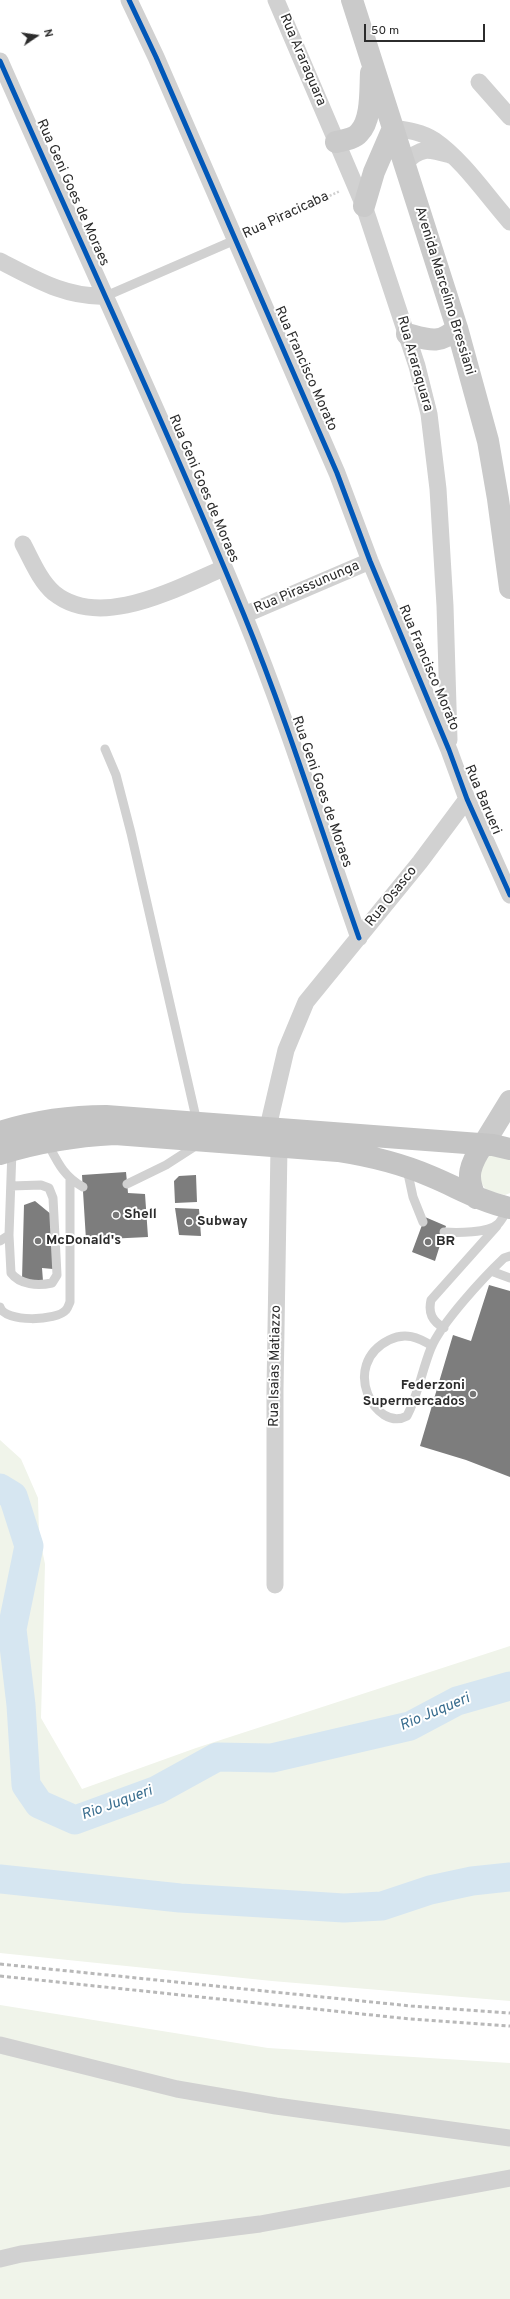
<!DOCTYPE html>
<html>
<head>
<meta charset="utf-8">
<style>
  body { margin:0 }
  #map { position:relative; width:510px; height:2299px; overflow:hidden; background:#fff; font-family:Overpass,sans-serif }
  canvas { display:block }
  .north { position:absolute; left:16px; top:16px; width:40px; height:40px; -webkit-text-stroke:3px #fff; paint-order:stroke; rotate:77deg; font-size:11px; font-weight:700; line-height:16px; text-align:center; color:#2c2c2c }
  .north::after { content:''; display:block; margin:auto; width:14px; height:18px; background:#2c2c2c; clip-path:polygon(50% 0,100% 100%,50% 72%,0 100%) }
  .scale { position:absolute; left:364px; top:24px; width:121px; height:18px; box-sizing:border-box; border:2px solid #2c2c2c; border-top:0; padding-left:5px; font-size:12px; line-height:14px; white-space:nowrap; color:#2c2c2c; -webkit-text-stroke:3px #fff; paint-order:stroke }
</style>
</head>
<body>
<div id="map">
<canvas width="510" height="2299"></canvas>
<div class="north">N</div>
<div class="scale">50 m</div>
</div>
<script>
const c = document.querySelector('canvas').getContext('2d');
c.lineJoin = 'round';
function paint(path, color) { c.fillStyle = color; c.fill(path, 'evenodd'); }
function trace(path, color, width, dash) { c.strokeStyle = color; c.lineWidth = width; c.lineCap = dash ? 'butt' : 'round'; c.setLineDash(dash || []); c.stroke(path); }
function drawText(font, color, halo, rows, align = 'center') {
  c.font = font + ' Overpass,sans-serif'; c.lineWidth = 4; c.setLineDash([]); c.textBaseline = 'middle'; c.strokeStyle = halo; c.fillStyle = color; for (const [text, x, y, turn = 0] of rows) {
    c.save(); c.translate(x, y); c.rotate((+turn || 0) * Math.PI / 180); c.textAlign = isNaN(turn) ? turn : align; if (halo) c.strokeText(text, 0, 0); c.fillText(text, 0, 0); c.restore();
  }
}
paint(new Path2D(`
  M491,1153L510,1160V1193L505,1195L487,1191L476,1176Z
  M0,1440L21,1459L38,1498L39,1534L45,1564L41,1718L82,1789L196,1748L510,1646V2001L272,1981L0,1953Z
  M0,2005L268,2048L510,2063V2299H0Z`), '#f0f4ea');
trace(new Path2D(`
  M0,1488L13,1496L29,1546L12,1629L21,1705L26,1785L39,1804L75,1820L157,1790L217,1757L272,1758L410,1726L457,1701L510,1686
  M0,1879L180,1898L344,1908L382,1906L430,1890L472,1881L510,1877`), '#d6e6f1', 29);
paint(new Path2D(`
  M126,1172L128,1193L145,1194L148,1237L86,1240L82,1175Z
  M196,1175L197,1202L175,1203L174,1181L179,1176Z
  M35,1201L52,1215L53,1269L42,1268L43,1281L22,1279L24,1205Z
  M175,1208L199,1209L201,1236L179,1235Z
  M425,1217L446,1226L435,1261L412,1252Z
  M489,1285L510,1291V1477L466,1460L420,1446L453,1335L471,1341Z`), '#7d7d7d');
trace(new Path2D(`
  M250,233L340,191`), '#d1d1d1', 2.5, [2, 2]);
trace(new Path2D(`
  M106,296L235,240
  M105,749L116,775L131,833L197,1122
  M47,1142C57,1161 63,1176 83,1187
  M407,1169L413,1197L423,1222
  M127,1184L166,1165L197,1145
  M11,1186L41,1185L49,1188L53,1198L57,1275L52,1283C38,1286 20,1285 11,1273L9,1235L12,1150
  M444,1232C456,1233 489,1233 498,1224C502,1220 505,1213 509,1208
  M0,1241L9,1235
  M491,1271L510,1278
  M0,1307C5,1323 57,1321 66,1310C68,1308 69,1304 70,1302V1180
  M444,1328C432,1321 428,1313 431,1300L497,1226
  M432,1346C418,1337 405,1332 389,1340C339,1365 376,1433 407,1416C418,1395 422,1370 431,1348C442,1322 484,1277 504,1258L510,1256`), '#d1d1d1', 9);
trace(new Path2D(`
  M129,0L156,57L337,473L370,561L449,750L467,799L510,895
  M276,0L364,206L417,366L429,414L438,489L445,606L449,740
  M0,61C81,245 167,428 244,615C287,720 321,830 359,938
  M479,82L510,117
  M393,128C407,130 422,132 434,140C464,161 486,195 510,222
  M405,163C421,146 429,149 450,155
  M0,261C35,279 66,298 106,296
  M23,544C32,561 40,581 54,593C101,631 178,587 224,568
  M244,615L370,561
  M268,1127L286,1050L306,1002L420,862L467,799
  M275,1585V1390L279,1147
  M0,2045L177,2089L276,2106L510,2138
  M0,2259L21,2254L260,2224L510,2178`), '#d1d1d1', 17);
trace(new Path2D(`
  M352,0L457,328L488,441L498,499L510,588
  M336,142C344,140 354,139 359,133C372,120 370,90 371,73
  M364,206L374,172L393,128
  M407,334C429,340 440,345 457,328
  M483,1145L510,1101`), '#cacaca', 22);
trace(new Path2D(`
  M0,1132C35,1121 69,1116 106,1116L493,1145L510,1149
  M0,1154C38,1142 75,1136 115,1134L338,1151C370,1156 400,1163 430,1176C457,1187 481,1202 510,1208
  M476,1198C465,1177 470,1164 483,1145`), '#c4c4c4', 22);
trace(new Path2D(`
  M0,1964L411,2006L510,2013
  M0,1976L410,2019L510,2026`), '#b8b8b8', 3, [4, 3]);
trace(new Path2D(`
  M129,0L156,57L337,473L370,561L449,750L467,799L510,895
  M0,61C81,245 167,428 244,615C287,720 321,830 359,938`), '#0057b8', 5);
for (const [x, y, r, color] of [
  [116,1215,4,"#767676"],
  [189,1222,4,"#767676"],
  [38,1241,4,"#767676"],
  [428,1242,4,"#767676"],
  [473,1394,4,"#767676"]
]) { const dot = new Path2D(); dot.arc(x, y, r, 0, 2 * Math.PI); c.fillStyle = color; c.fill(dot); trace(dot, '#fff', 1.5); }
drawText('14px', '#2c2c2c', '#fff', [
  ["Rua Araraquara",302,60,67],
  ["Rua Geni Goes de Moraes",72,193,66],
  ["Rua Piracicaba",286,216,-25],
  ["Avenida Marcelino Bressiani",444,291,73],
  ["Rua Araraquara",414,364,74],
  ["Rua Francisco Morato",305,369,66],
  ["Rua Geni Goes de Moraes",203,489,67],
  ["Rua Pirassununga",307,588,-23],
  ["Rua Francisco Morato",428,668,67],
  ["Rua Geni Goes de Moraes",321,792,71],
  ["Rua Barueri",482,800,67],
  ["Rua Osasco",392,897,-51],
  ["Rua Isaias Matiazzo",276,1366,-89]
]);
drawText('bold 14px', '#2c2c2c', '#fff', [
  ["Shell",124,1215],
  ["Subway",197,1222],
  ["McDonald's",46,1241],
  ["BR",436,1242],
  ["Federzoni",465,1386,"right"],
  ["Supermercados",465,1402,"right"]
], 'left');
drawText('italic 15px', '#3a6e8f', '#fff', [
  ["Rio Juqueri",435,1713,-23],
  ["Rio Juqueri",117,1804,-20]
]);
</script>
</body>
</html>
